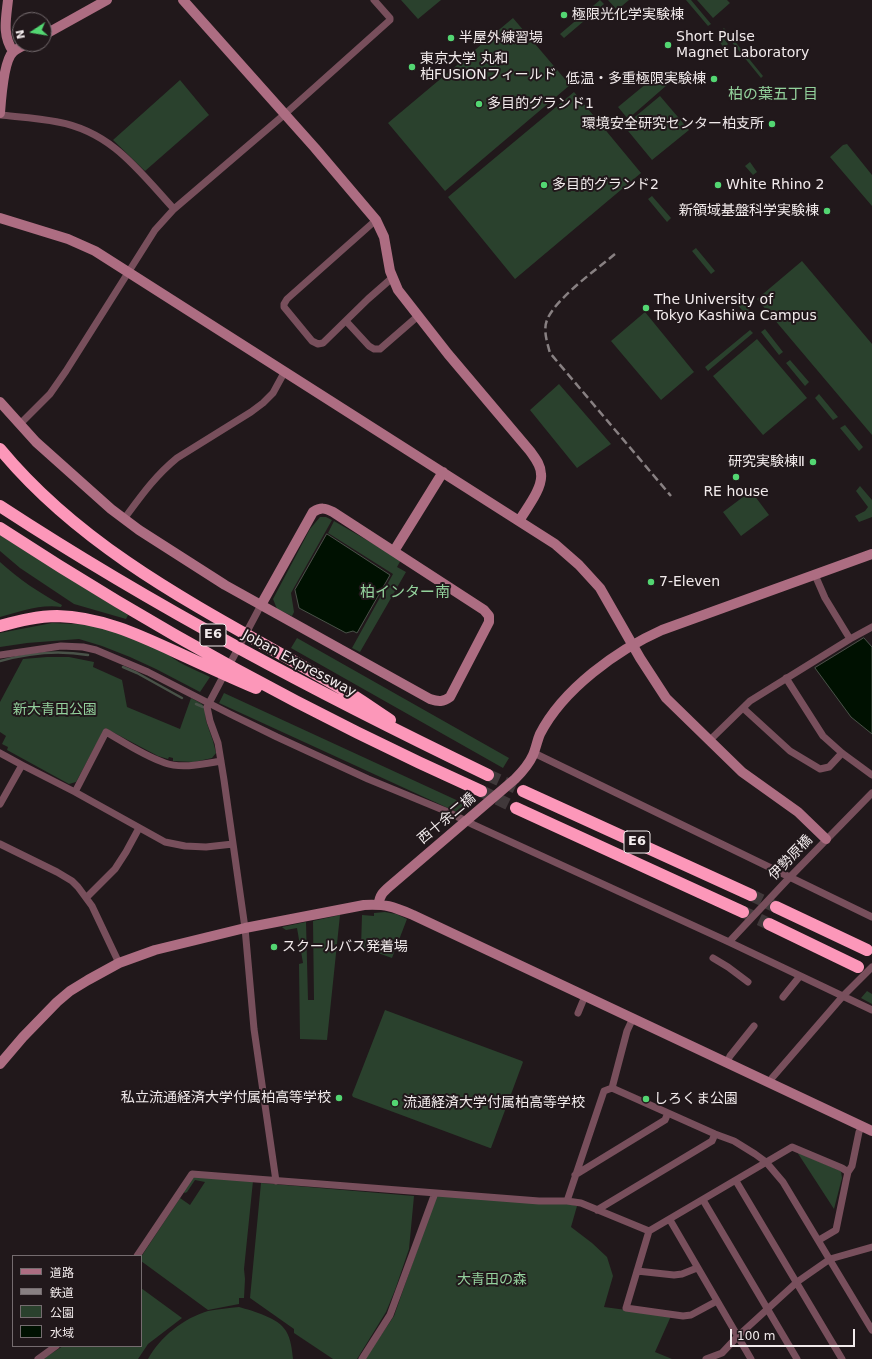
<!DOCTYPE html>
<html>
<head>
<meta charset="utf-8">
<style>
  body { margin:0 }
  #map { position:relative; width:872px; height:1359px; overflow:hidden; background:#21181b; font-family:"DejaVu Sans","Noto Sans JP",sans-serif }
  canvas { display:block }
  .legend { position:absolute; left:12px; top:1255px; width:130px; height:92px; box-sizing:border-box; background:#21181b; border:1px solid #756c6f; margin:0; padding:5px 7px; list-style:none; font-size:12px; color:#f2ebec }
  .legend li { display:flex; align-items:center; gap:8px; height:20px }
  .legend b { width:20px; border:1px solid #756c6f }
  .north { position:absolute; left:12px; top:12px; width:40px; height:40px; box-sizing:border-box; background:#21181b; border:1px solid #756c6f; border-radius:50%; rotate:258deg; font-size:11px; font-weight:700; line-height:16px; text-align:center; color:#f2ebec }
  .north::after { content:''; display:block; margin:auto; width:14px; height:18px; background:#53d672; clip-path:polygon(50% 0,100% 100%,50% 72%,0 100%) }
  .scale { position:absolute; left:730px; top:1329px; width:125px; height:18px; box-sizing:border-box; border:2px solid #f2ebec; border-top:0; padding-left:5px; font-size:12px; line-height:14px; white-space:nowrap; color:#f2ebec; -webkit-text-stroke:3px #21181b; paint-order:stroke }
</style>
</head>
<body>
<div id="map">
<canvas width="872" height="1359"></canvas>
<ul class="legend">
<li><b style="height:5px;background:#ad6d82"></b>道路</li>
<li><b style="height:5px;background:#888082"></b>鉄道</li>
<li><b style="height:11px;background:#2a412d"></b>公園</li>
<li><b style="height:11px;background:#001101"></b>水域</li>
</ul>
<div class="north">N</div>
<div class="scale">100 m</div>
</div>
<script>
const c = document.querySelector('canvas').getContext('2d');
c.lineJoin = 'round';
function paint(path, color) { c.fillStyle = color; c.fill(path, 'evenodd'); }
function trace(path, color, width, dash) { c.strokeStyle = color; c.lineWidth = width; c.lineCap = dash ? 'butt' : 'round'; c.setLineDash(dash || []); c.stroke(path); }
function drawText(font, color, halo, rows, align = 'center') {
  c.font = font + ' "DejaVu Sans","Noto Sans JP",sans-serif'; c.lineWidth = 4; c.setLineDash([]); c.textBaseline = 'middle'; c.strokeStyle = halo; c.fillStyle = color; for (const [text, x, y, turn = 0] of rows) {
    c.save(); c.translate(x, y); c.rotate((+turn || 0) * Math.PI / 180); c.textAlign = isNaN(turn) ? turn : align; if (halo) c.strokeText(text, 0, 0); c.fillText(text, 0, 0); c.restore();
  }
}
paint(new Path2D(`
  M401,0H441L418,19Z
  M600,0L604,4L564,38L560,34Z
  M608,0H629L617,10Z
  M686,0H691L711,24L708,26Z
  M697,0H727L730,3L713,18Z
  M513,18L570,85L445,191L388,123Z
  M724,28L763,76L761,78L722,30Z
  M721,35L728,44L724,48L717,38Z
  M658,74L667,85L628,119L618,107Z
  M180,80L209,115L145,171L113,140Z
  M574,92L641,173L515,279L448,197Z
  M660,96L689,130L652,160L624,126Z
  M847,144L872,175V206L830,157L843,145Z
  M750,162L757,172L753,175L745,166Z
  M652,196L671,218L667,222L648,199Z
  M696,248L715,271L711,274L692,251Z
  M802,261L872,344V435L757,299Z
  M736,295L755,317L751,321L732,298Z
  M645,312L694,372L661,400L611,341Z
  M765,329L783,352L779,355L761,332Z
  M750,330L753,333L708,371L705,367Z
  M757,339L807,398L763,435L713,376Z
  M790,360L809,382L805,386L786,363Z
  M559,384L611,444L577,468L530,410Z
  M819,394L838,417L833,420L815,398Z
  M845,425L863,447L859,451L840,428Z
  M860,486L872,500V517L859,522L855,516L865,511L868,507L856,491Z
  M751,491L769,515L741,536L723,512Z
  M320,517H326L332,520L291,593L294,612L292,616L277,609L273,599L310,529Z
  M334,521L401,560L397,567L406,572L360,652L352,648L393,574L328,533Z
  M0,535L128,615L126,619L74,604L20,568L0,551Z
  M0,562C19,579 39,593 62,605L61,607C40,604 19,612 0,617Z
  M52,623L99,625L163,649C175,663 194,669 210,677L200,692L156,669L130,657L102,646L79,639L27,643L0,647V633Z
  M297,638L509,758L503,768L291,648Z
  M47,657H69L94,662L93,667L122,680L127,707L180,729L191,698L202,704L205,710L206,721L213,741L216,753L212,758L194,762L173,761V758L169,757L168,759L158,756L105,728L76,782L69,784L7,750L8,747L2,744L6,736L0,732V702L23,659Z
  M224,693L465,804L461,814L219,703Z
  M385,912L396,914L407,919L392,958L361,947L362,915L374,916V913Z
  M340,915L327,1040L300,1039L299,964L303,963L297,928L286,930L283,928L282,927L306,922L308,1000H314L313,921Z
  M867,991L872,994V1004L861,998Z
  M385,1010L522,1061L523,1062L491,1148H490L353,1097L352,1095Z
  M797,1152L841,1171L842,1178L834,1209Z
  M193,1176L253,1181L244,1269L245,1279L244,1298H239V1304L208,1310L141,1261V1257L180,1198L190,1205L205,1182L195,1180L187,1192L185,1193L183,1192Z
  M261,1183L414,1196L409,1249L395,1290L386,1312L357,1359H333L294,1333V1329L250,1298Z
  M438,1195L560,1202L577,1206L571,1227L592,1243L607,1257L613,1276L604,1307L671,1316L655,1352L672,1359H365L394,1316L435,1199Z
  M141,1288L182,1318L148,1344L138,1359H43L63,1346H141Z
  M239,1307C253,1311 279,1318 286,1331C291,1339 292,1350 293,1359H148C160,1337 184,1318 208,1311C218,1309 229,1308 239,1307Z`), '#2a412d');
const water = new Path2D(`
  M327,534L390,575L357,633L353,631L346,633L299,608L295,590Z
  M864,638L872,647V734L851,717L815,668Z`);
paint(water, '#001101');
trace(water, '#495248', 1);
trace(new Path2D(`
  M0,661C28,653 60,650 88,655
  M123,667L137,673L182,698
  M196,704L203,707`), '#495248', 2.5);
trace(new Path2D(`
  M488,775L523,791
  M481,791L516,808
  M751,895L776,907
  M743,912L769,924`), '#40383a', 12, [12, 6]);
trace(new Path2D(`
  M0,115C19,117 39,118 58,122C112,132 139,171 174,209
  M376,220L287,299L284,304V307L312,341L318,344L323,343L368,299L392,278
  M346,321L369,346L374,349H380L418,316
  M20,424L50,394L66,371L155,230L174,209L285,114L390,20V18L374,0
  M124,519C141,496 155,476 177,458L251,412L263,403L273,393L285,371
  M815,575L825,598L850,639
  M261,605L207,707L210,721L218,743L224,780L245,928L254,1029L276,1181
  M0,655L61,646L83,647L96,650L148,672L230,714L277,737L368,779L448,812L474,825L729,942L872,1010
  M786,678L823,736L842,753L872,775
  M743,708L790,751L820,769L829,767L842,753
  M709,741L750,701L850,639L872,627
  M0,753L22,765
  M534,753L872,917
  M221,761C203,764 182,769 165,763C144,756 125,743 106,732L75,792L165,842L185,846L206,847L233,844
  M0,804L22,765L75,792
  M0,844L57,872L72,881L78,887L92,906L119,963
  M87,897L115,869L126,852L139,828
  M729,942L790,877L872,793
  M713,958L728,967L748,982
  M783,997L800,976
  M578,1013L585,996
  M727,1062L730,1056L754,1026
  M770,1082L772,1078L843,996L872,967
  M612,1088L715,1134L734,1141L755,1154L766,1162L783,1182L872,1330
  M575,1175L665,1120L668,1113
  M736,1181L842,1359
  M703,1200L797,1359
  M567,1201L604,1091L612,1088L627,1031L633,1018
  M597,1210L712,1141L715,1134
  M670,1220L751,1359
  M819,1240L836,1230L846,1181L848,1172L852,1166L859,1132L862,1126
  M137,1256L192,1174L539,1201H567L581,1203L649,1231
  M637,1271L674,1275L682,1274L697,1268
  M717,1301L691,1315L683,1316L626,1308L649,1231L792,1147L842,1168L848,1172
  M38,1359L56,1346
  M362,1359L390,1315L435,1193
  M706,1359L722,1353L738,1336L797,1282L830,1259L872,1247`), '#784f5c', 7);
trace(new Path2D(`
  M8,0C6,19 2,35 13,51
  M183,0L315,148L376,220L384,237L390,271L398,290L448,354L530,451C535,458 541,465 541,474C543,488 526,509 519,521
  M44,35L107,0
  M0,113C1,99 4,60 13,52C17,48 23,46 27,44
  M0,218L68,239L95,251L555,544L579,565L600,588L640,658L666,698L742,772L798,812L826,839
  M0,402L36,442L111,509L139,530L225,585L430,699C439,702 443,702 450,697L489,622V616L484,610L333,512C325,508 321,507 313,512L261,605
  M394,551L443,472
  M379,904C379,896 383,892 390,886L515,779C522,772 529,764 533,755C536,748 537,741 540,734C563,689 617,650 662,630L872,554
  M0,1064L23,1037L57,1002L70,991L88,980L119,963L155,950L245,928L364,905C386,904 392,906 413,915L872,1131`), '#ad6d82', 10);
trace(new Path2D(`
  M0,449C90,558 219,617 339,687C357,697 373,709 390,720
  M0,506C156,608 320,694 488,775
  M0,528C153,628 314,716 481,791
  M0,626C19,621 38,616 57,616C101,617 139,635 178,653C204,665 230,677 256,688
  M523,791L751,895
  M516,808L743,912
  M776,907L867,950
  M769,924L858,967`), '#fc97b9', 12);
trace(new Path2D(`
  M615,254C597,269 555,299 547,320C543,330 547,342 550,353L671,496`), '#888082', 2.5, [8, 4]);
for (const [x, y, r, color] of [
  [564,15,4,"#53d672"],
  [451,38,4,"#53d672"],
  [668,45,4,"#53d672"],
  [412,67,4,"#53d672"],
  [714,79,4,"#53d672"],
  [479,104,4,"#53d672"],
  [772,124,4,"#53d672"],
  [544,185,4,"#53d672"],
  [718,185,4,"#53d672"],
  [827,211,4,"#53d672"],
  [646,308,4,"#53d672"],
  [813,462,4,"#53d672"],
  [736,477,4,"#53d672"],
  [651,582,4,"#53d672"],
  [274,947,4,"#53d672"],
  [339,1098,4,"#53d672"],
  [646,1099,4,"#53d672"],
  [395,1103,4,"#53d672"]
]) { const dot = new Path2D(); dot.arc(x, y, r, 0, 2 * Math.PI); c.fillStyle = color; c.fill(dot); trace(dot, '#21181b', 1.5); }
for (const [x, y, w] of [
  [213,635,26],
  [637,842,26]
]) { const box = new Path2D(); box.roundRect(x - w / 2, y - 11, w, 22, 3); c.fillStyle = '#21181b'; c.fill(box); trace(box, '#f2ebec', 1); }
drawText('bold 13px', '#f2ebec', null, [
  ["E6",213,635],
  ["E6",637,842]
]);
drawText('14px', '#f2ebec', '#21181b', [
  ["極限光化学実験棟",572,15],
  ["Short Pulse",676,37],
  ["Magnet Laboratory",676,53],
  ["半屋外練習場",459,38],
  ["東京大学 丸和",420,59],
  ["柏FUSIONフィールド",420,75],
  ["低温・多重極限実験棟",706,79,"right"],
  ["多目的グランド1",487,104],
  ["環境安全研究センター柏支所",764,124,"right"],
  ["多目的グランド2",552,185],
  ["White Rhino 2",726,185],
  ["新領域基盤科学実験棟",819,211,"right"],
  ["The University of",654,300],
  ["Tokyo Kashiwa Campus",654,316],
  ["研究実験棟Ⅱ",805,462,"right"],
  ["RE house",736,492,"center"],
  ["7-Eleven",659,582],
  ["スクールバス発着場",282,947],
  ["私立流通経済大学付属柏高等学校",331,1098,"right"],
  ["しろくま公園",654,1099],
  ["流通経済大学付属柏高等学校",403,1103]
], 'left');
drawText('14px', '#f2ebec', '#21181b', [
  ["Joban Expressway",299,664,28],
  ["西十余二橋",447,819,-40],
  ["伊勢原橋",791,858,-46]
]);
drawText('14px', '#93d09c', '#21181b', [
  ["新大青田公園",55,710],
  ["大青田の森",492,1280]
]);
drawText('15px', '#93d29c', '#21181b', [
  ["柏の葉五丁目",773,95],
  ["柏インター南",405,593]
]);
</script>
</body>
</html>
